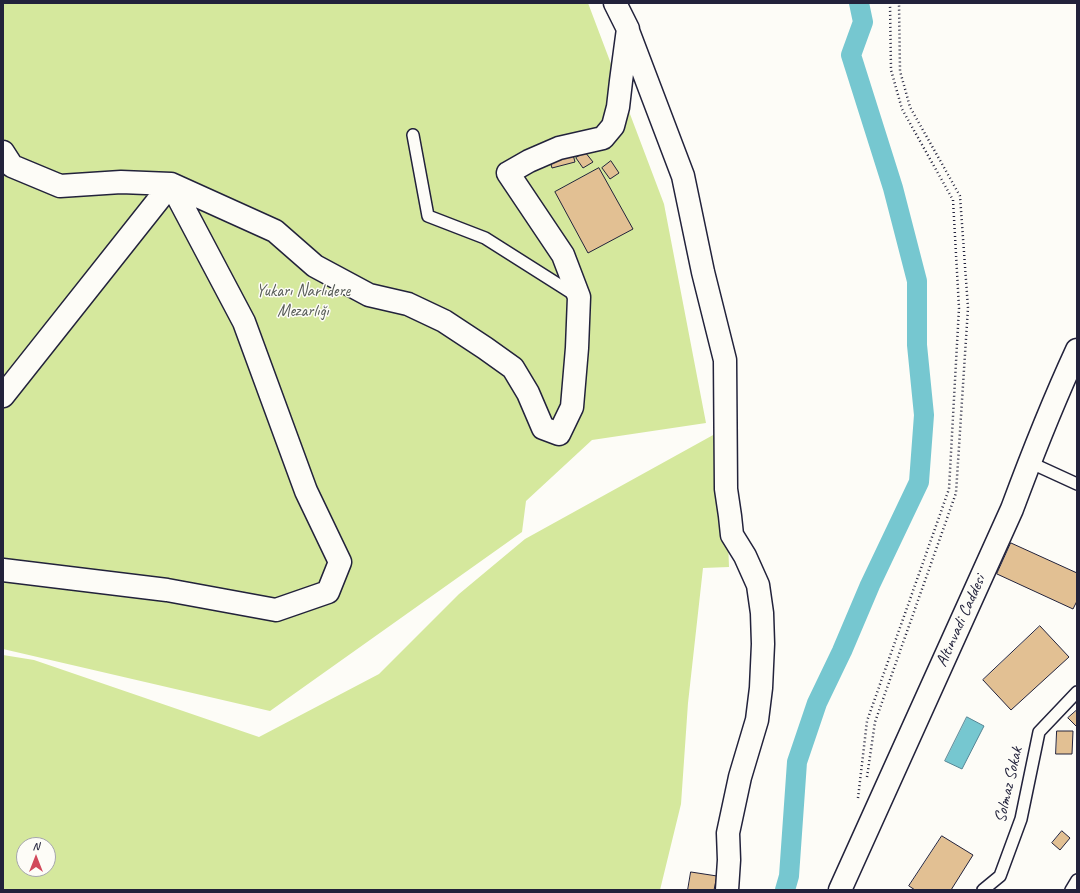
<!DOCTYPE html>
<html>
<head>
<meta charset="utf-8">
<style>
  body { margin:0 }
  #map { position:relative; width:1080px; height:893px; overflow:hidden; background:#fdfcf7; font-family:Caveat,sans-serif }
  canvas { display:block }
  .frame { position:absolute; inset:0; border:4px solid #22223b; pointer-events:none }
  .north { position:absolute; left:16px; top:837px; width:40px; height:40px; box-sizing:border-box; background:#fdfcf7; border:1px solid #a5a5ac; border-radius:50%; rotate:0deg; font-size:11px; font-weight:700; line-height:16px; text-align:center; color:#22223b }
  .north::after { content:''; display:block; margin:auto; width:14px; height:18px; background:#d1495b; clip-path:polygon(50% 0,100% 100%,50% 72%,0 100%) }
</style>
</head>
<body>
<div id="map">
<canvas width="1080" height="893"></canvas>
<div class="frame"></div>
<div class="north">N</div>
</div>
<script>
const c = document.querySelector('canvas').getContext('2d');
c.lineJoin = 'round';
function paint(path, color) { c.fillStyle = color; c.fill(path, 'evenodd'); }
function trace(path, color, width, dash) { c.strokeStyle = color; c.lineWidth = width; c.lineCap = dash ? 'butt' : 'round'; c.setLineDash(dash || []); c.stroke(path); }
function drawText(font, color, halo, rows, align = 'center') {
  c.font = font + ' Caveat,sans-serif'; c.lineWidth = 3; c.setLineDash([]); c.textBaseline = 'middle'; c.strokeStyle = halo; c.fillStyle = color; for (const [text, x, y, turn = 0] of rows) {
    c.save(); c.translate(x, y); c.rotate((+turn || 0) * Math.PI / 180); c.textAlign = isNaN(turn) ? turn : align; if (halo) c.strokeText(text, 0, 0); c.fillText(text, 0, 0); c.restore();
  }
}
paint(new Path2D(`
  M3,3H588L664,204L706,423L592,440L526,501L522,532L270,711L3,649Z
  M724,429L729,567L703,568L688,703L681,804L660,890H3V655L34,660L259,737L379,674L459,594L525,539ZM24,845H48V869H24Z`), '#d5e89d');
const water = new Path2D(`
  M967,717L984,726L962,769L945,761Z`);
paint(water, '#76c7d0');
trace(water, '#548594', 1);
trace(new Path2D(`
  M785,890L789,876L797,762L817,703L842,651L870,585L919,482L924,415L917,345V281L893,188L851,55L863,22L859,3`), '#76c7d0', 20);
const building = new Path2D(`
  M572,151L575,162L552,168L549,157Z
  M585,152L593,162L583,168L576,158Z
  M611,161L619,173L610,179L602,168Z
  M599,168L633,229L588,253L555,192Z
  M1011,543L1077,573V601L1073,609L997,574Z
  M1040,626L1069,657L1011,710L983,680Z
  M1077,710V727L1068,718Z
  M1057,731H1073L1072,754H1056Z
  M1062,831L1070,838L1060,850L1052,843Z
  M942,836L973,855L951,890H915L909,886Z
  M691,872L717,876L714,890H688Z`);
paint(building, '#e2c093');
trace(building, '#22223b', 1);
const service = new Path2D(`
  M413,135L428,216L485,238L575,295
  M1029,462L1077,484
  M983,890L1000,876L1021,819L1039,732L1077,692
  M1071,890L1077,880`);
const minor = new Path2D(`
  M628,31L683,176L703,272L725,360L726,489L730,516L732,535L745,556L758,585L762,613L763,644L761,688L757,720L740,777L728,833L729,860L727,890
  M3,152L12,166L60,186L121,182L171,184L275,231L315,266L369,295L408,304L444,321L485,348L513,368L528,393L543,428L559,434L572,407L577,348L579,297L563,255L508,173L529,161L559,148L603,138L613,126L618,107L621,81L628,29L615,3
  M3,396L171,184L244,322L306,491L340,562L328,592L276,610L167,590L3,570`);
const tertiary = new Path2D(`
  M840,890L1012,509C1032,455 1053,402 1077,350`);
trace(service, '#22223b', 14);
trace(minor, '#22223b', 25);
trace(tertiary, '#22223b', 25);
trace(new Path2D(`
  M867,777L875,722L956,493L968,308L960,196L910,107L900,71L899,3
  M858,798L867,721L949,489L959,308L953,200L902,109L891,70L890,3`), '#22223b', 2.5, [1, 3]);
trace(service, '#fdfcf7', 11);
trace(minor, '#fdfcf7', 22);
trace(tertiary, '#fdfcf7', 22);
drawText('17px', '#585d58', '#fdfcf7', [
  ["Yukarı Narlıdere",303,292],
  ["Mezarlığı",303,312]
]);
drawText('17px', '#22223b', '#fdfcf7', [
  ["Altınvadi Caddesi",961,621,-66],
  ["Solmaz Sokak",1009,785,-77]
]);
</script>
</body>
</html>
